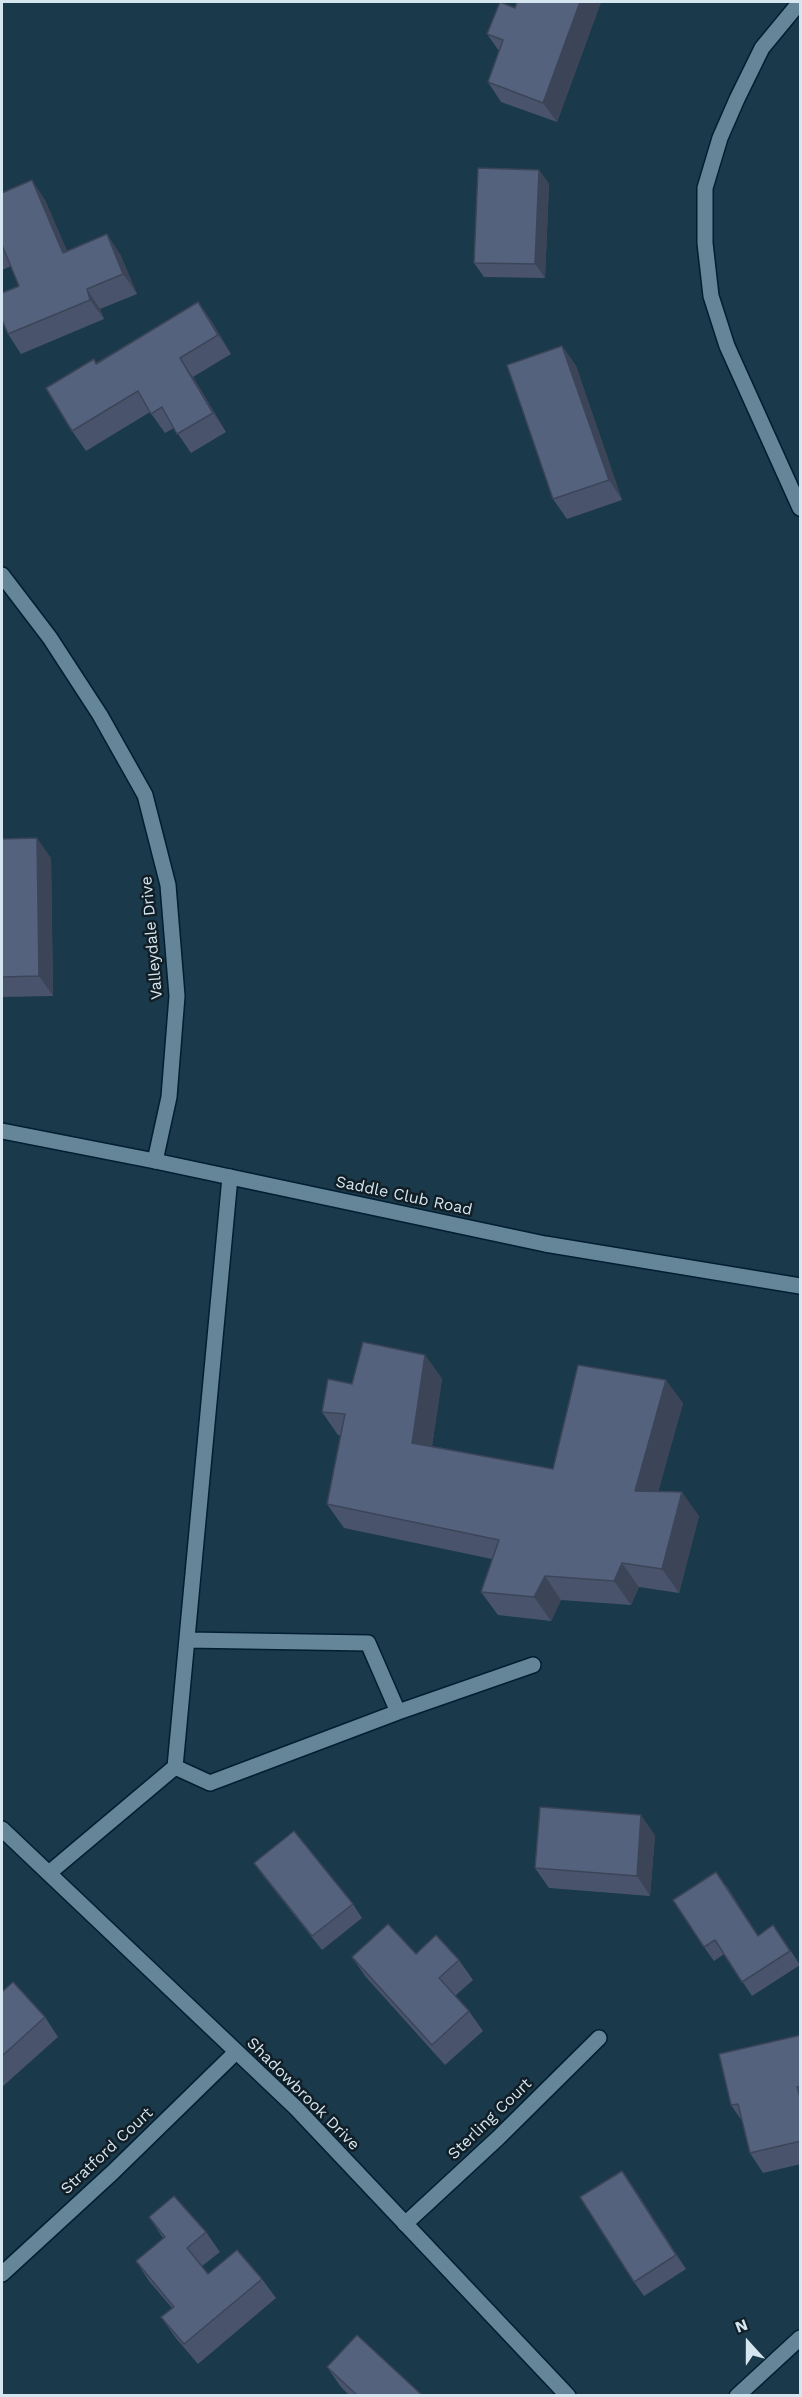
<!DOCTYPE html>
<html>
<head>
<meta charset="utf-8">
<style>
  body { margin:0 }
  #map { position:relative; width:802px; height:2397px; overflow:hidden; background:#1a394a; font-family:"Work Sans",sans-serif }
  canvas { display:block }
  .frame { position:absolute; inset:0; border:3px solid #d5e6f1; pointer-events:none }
  .north { position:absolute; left:718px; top:2313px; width:60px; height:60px; -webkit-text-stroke:4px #111e26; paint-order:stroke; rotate:339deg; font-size:16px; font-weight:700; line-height:24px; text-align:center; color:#d5e6f1 }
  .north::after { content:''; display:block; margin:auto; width:21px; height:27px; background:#d5e6f1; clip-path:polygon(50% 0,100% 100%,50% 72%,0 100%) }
</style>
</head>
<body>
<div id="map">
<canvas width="802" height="2397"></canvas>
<div class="frame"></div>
<div class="north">N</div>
</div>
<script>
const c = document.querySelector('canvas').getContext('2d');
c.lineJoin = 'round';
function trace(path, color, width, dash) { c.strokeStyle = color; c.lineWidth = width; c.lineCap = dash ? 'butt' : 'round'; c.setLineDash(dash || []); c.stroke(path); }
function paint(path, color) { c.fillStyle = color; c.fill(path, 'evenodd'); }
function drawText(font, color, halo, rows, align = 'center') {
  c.font = font + ' "Work Sans",sans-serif'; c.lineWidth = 5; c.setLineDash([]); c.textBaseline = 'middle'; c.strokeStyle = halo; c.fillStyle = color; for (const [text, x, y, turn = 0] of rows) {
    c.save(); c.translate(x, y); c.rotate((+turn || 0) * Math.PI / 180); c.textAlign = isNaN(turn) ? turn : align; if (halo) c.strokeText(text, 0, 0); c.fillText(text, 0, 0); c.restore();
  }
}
const service = new Path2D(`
  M398,1712L533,1665
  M175,1767L210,1783L398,1712L368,1643L187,1640
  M49,1873L175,1767L230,1177`);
const minor = new Path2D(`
  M800,2L762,48L737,99L720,138L705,188V243L711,296L727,346L800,508
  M2,575L50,638L100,715L145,795L168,885L177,996L169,1097L155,1161
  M405,2224L498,2138L599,2038
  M2,2274L113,2172L236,2052`);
const tertiary = new Path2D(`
  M2,1131L155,1161L545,1244L800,1286
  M2,1829L296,2108L568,2396
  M737,2396L800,2338`);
trace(service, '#011f30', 18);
trace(minor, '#011f30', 18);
trace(tertiary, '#011f30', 18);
trace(service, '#658599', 15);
trace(minor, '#658599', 15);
trace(tertiary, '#658599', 15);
paint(new Path2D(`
  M517,2H601L557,122L501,102L488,82L499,51L487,34L515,8Z
  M539,170L549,184L545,278L484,277L474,263Z
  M2,193L45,200L67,251L120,254L137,294L100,309L104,319L21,354L8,334L19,286L11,266L2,270Z
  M198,302L212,322L231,354L193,377L226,432L191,453L174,428L165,433L150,412L86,451L72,431L96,363Z
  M562,346L576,366L622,500L567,519L553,499Z
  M2,839L51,858L53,996L2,997Z
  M425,1355L442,1379L432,1446L553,1469L683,1403L658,1491L699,1516L679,1593L639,1587L631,1605L561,1600L551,1621L498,1615L481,1592L492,1559L344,1528L327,1504L341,1436L338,1435L322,1412L352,1384Z
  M655,1835L650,1896L549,1888L535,1868Z
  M254,1863L353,1904L362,1918L322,1950L264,1877Z
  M726,1885L758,1936L783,1939L800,1965L752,1996L724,1954L714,1961L704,1947Z
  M416,1954L459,1960L473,1980L455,1996L469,2011L483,2031L445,2065L365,1976L352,1957Z
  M2,1992L45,2017L58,2037L2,2087Z
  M801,2035V2164L763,2173L750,2153L742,2121L731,2105Z
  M632,2185L686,2269L644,2296L634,2282Z
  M149,2217L206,2232L220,2252L202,2266L208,2274L262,2279L276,2298L198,2364L175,2337L161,2317L172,2308L149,2281L136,2261L163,2238Z
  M327,2367L423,2396H350L341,2387Z`), '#49546c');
paint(new Path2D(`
  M580,2H601L557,122L543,103Z
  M539,170L549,184L545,278L535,264Z
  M32,180L45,200L76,273L63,253Z
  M107,234L120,254L137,294L123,274Z
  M87,289L100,309L104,319L90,300Z
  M198,302L212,322L231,354L218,335Z
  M562,346L576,366L622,500L609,480Z
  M180,358L193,377L226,432L213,413Z
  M37,838L51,858L53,996L39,976Z
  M425,1355L442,1379L429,1466L412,1443Z
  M666,1380L683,1403L652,1515L635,1491Z
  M682,1492L699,1516L679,1593L662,1569Z
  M622,1563L639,1587L631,1605L614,1581Z
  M545,1576L561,1600L551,1621L534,1597Z
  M641,1815L655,1835L650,1896L637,1876Z
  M622,2171L632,2185L686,2269L676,2255Z`), '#3c4558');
const building = new Path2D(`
  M500,2L515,8L517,2H580L543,103L488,82L503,40L487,34Z
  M478,168L539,170L535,264L474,263Z
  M32,180L63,253L107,234L123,274L87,289L90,300L8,334L2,320V293L19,286L2,245V193Z
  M198,302L218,335L180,358L213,413L177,434L162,407L151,414L138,391L72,431L46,388L94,359L96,364Z
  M562,346L609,480L553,499L507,365Z
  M37,838L39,976L2,977V839Z
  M363,1342L425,1355L412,1443L553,1469L578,1365L666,1380L635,1491L682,1492L662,1569L622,1563L614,1581L545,1576L534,1597L481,1592L499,1540L327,1504L345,1414L322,1412L328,1379L352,1384Z
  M540,1807L641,1815L637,1876L535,1868Z
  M294,1831L353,1904L312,1936L254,1863Z
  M716,1872L758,1936L773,1925L790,1951L742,1982L715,1940L704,1947L673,1900Z
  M388,1924L416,1954L436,1935L459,1960L439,1978L469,2011L432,2045L352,1957Z
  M13,1982L45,2017L2,2056V1992Z
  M801,2035V2086L797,2087L801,2100V2141L750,2153L738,2104L731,2105L719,2054Z
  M622,2171L676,2255L634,2282L580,2197Z
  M174,2196L206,2232L187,2248L208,2274L237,2250L262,2279L184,2344L161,2317L174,2307L136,2261L165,2237L149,2217Z
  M357,2335L423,2396H358L327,2367Z`);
paint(building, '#55627e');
trace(building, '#3c4558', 1.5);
drawText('16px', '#d5e6f1', '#111e26', [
  ["Valleydale Drive",152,938,-95],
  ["Saddle Club Road",404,1196,12],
  ["Shadowbrook Drive",303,2094,45],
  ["Sterling Court",490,2119,-44],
  ["Stratford Court",107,2151,-43]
]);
</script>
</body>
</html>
